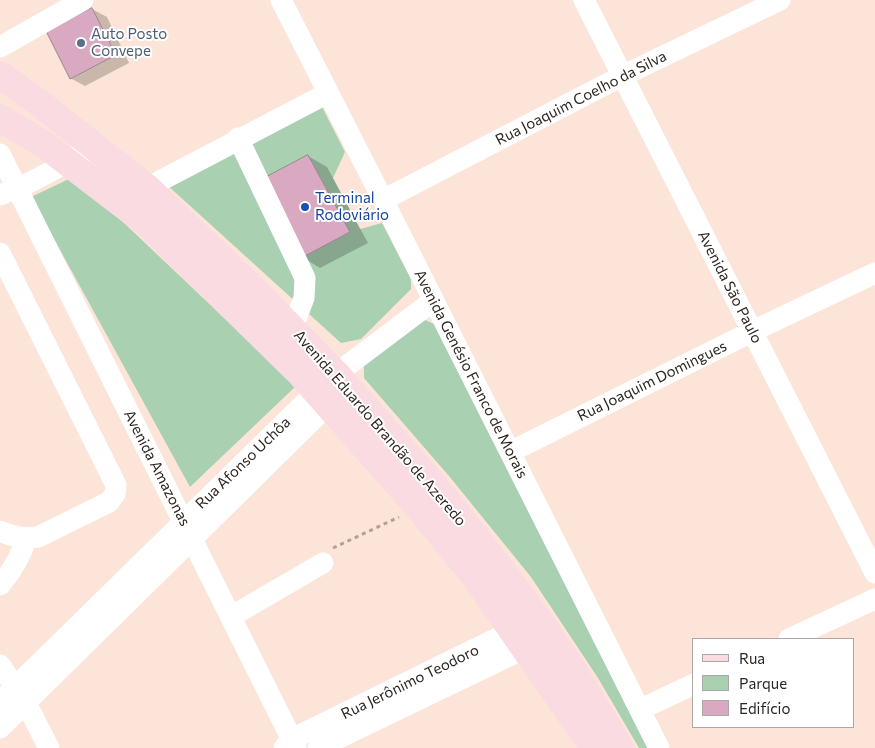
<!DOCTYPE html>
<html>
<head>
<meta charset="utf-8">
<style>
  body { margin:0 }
  #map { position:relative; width:875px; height:748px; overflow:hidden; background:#fce5d8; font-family:Commissioner,sans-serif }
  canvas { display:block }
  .legend { position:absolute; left:692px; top:638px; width:162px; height:90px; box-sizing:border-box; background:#fff; border:1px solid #aba8a6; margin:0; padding:6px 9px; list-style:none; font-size:15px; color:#2d2520 }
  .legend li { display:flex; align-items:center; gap:10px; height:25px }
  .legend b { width:25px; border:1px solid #aba8a6 }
</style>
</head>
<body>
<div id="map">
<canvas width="875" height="748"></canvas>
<ul class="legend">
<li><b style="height:6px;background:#fadbe2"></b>Rua</li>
<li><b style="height:14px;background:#aad0b2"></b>Parque</li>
<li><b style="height:14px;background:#d8a9c0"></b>Edifício</li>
</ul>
</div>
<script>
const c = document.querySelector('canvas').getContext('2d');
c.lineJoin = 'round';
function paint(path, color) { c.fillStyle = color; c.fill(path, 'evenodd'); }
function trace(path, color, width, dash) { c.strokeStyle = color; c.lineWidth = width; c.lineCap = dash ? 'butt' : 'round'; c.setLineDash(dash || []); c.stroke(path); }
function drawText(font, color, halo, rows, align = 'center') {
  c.font = font + ' Commissioner,sans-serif'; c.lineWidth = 4; c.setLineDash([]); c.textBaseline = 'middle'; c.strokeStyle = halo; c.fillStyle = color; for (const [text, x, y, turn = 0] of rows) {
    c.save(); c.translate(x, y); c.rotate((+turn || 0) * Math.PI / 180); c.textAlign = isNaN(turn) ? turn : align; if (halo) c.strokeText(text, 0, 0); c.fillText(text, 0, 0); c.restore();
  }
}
paint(new Path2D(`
  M322,107L345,152L333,178L360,229L382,223L411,279V289L361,339L341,343L166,184Z
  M71,178L105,205L296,386L190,487L31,197Z
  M421,318L436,325L649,748H639L598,678L531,577L449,476L364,378V366Z`), '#aad0b2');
paint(new Path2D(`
  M92,9L107,17L129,63L85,86L70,78Z
  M308,156L327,167L368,243L320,268L302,257Z`), '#0003');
const building = new Path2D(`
  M92,8L116,55L70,79L46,31Z
  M308,155L350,232L301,258L259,181Z`);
paint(building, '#d8a9c0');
trace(building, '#9b8690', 1);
trace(new Path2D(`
  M333,548L399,517`), '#b1a096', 3, [4, 4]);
trace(new Path2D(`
  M281,0L383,200L659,748
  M584,0L875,573
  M0,47L83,0
  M238,138L305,278L304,298L292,329
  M0,154L296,748
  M135,194L328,93
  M0,195C33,183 63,165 93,146
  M383,200L622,76L780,0
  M0,253L116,485L115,494L109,502L38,537C24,539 13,537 0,531
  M510,452L753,331L875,273
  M0,585C12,571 21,557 26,539
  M232,616L323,563
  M789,639L875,599
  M0,665L26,703L49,748
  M0,702L316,392L336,374L433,301
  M641,709L694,684
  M0,728L338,395
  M284,748L292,739L526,624
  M318,748L538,642`), '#fff', 21);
trace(new Path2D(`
  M0,75L38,102L147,188L255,291L336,374L437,489L495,562L537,618L572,669L620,748
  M0,118L45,145L147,223L300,373L419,508L474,575L594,748`), '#fadbe2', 28);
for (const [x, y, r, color] of [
  [81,43,5,"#5c6f8a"],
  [305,207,5,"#1a4fb4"]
]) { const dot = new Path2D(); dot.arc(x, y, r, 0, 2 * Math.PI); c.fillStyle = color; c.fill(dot); trace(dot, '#fff', 2); }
drawText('15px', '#4e5e75', '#fff', [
  ["Auto Posto",91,34],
  ["Convepe",91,51]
], 'left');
drawText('15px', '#2d2520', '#fff', [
  ["Rua Joaquim Coelho da Silva",581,98,-27],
  ["Avenida São Paulo",730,287,63],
  ["Avenida Genésio Franco de Morais",471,374,63],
  ["Rua Joaquim Domingues",652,381,-26],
  ["Avenida Eduardo Brandão de Azeredo",380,428,49],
  ["Rua Afonso Uchôa",243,463,-44],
  ["Avenida Amazonas",157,468,63],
  ["Rua Jerônimo Teodoro",410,682,-26]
]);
drawText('15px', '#164399', '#fff', [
  ["Terminal",315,198],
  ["Rodoviário",315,215]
], 'left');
</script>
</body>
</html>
